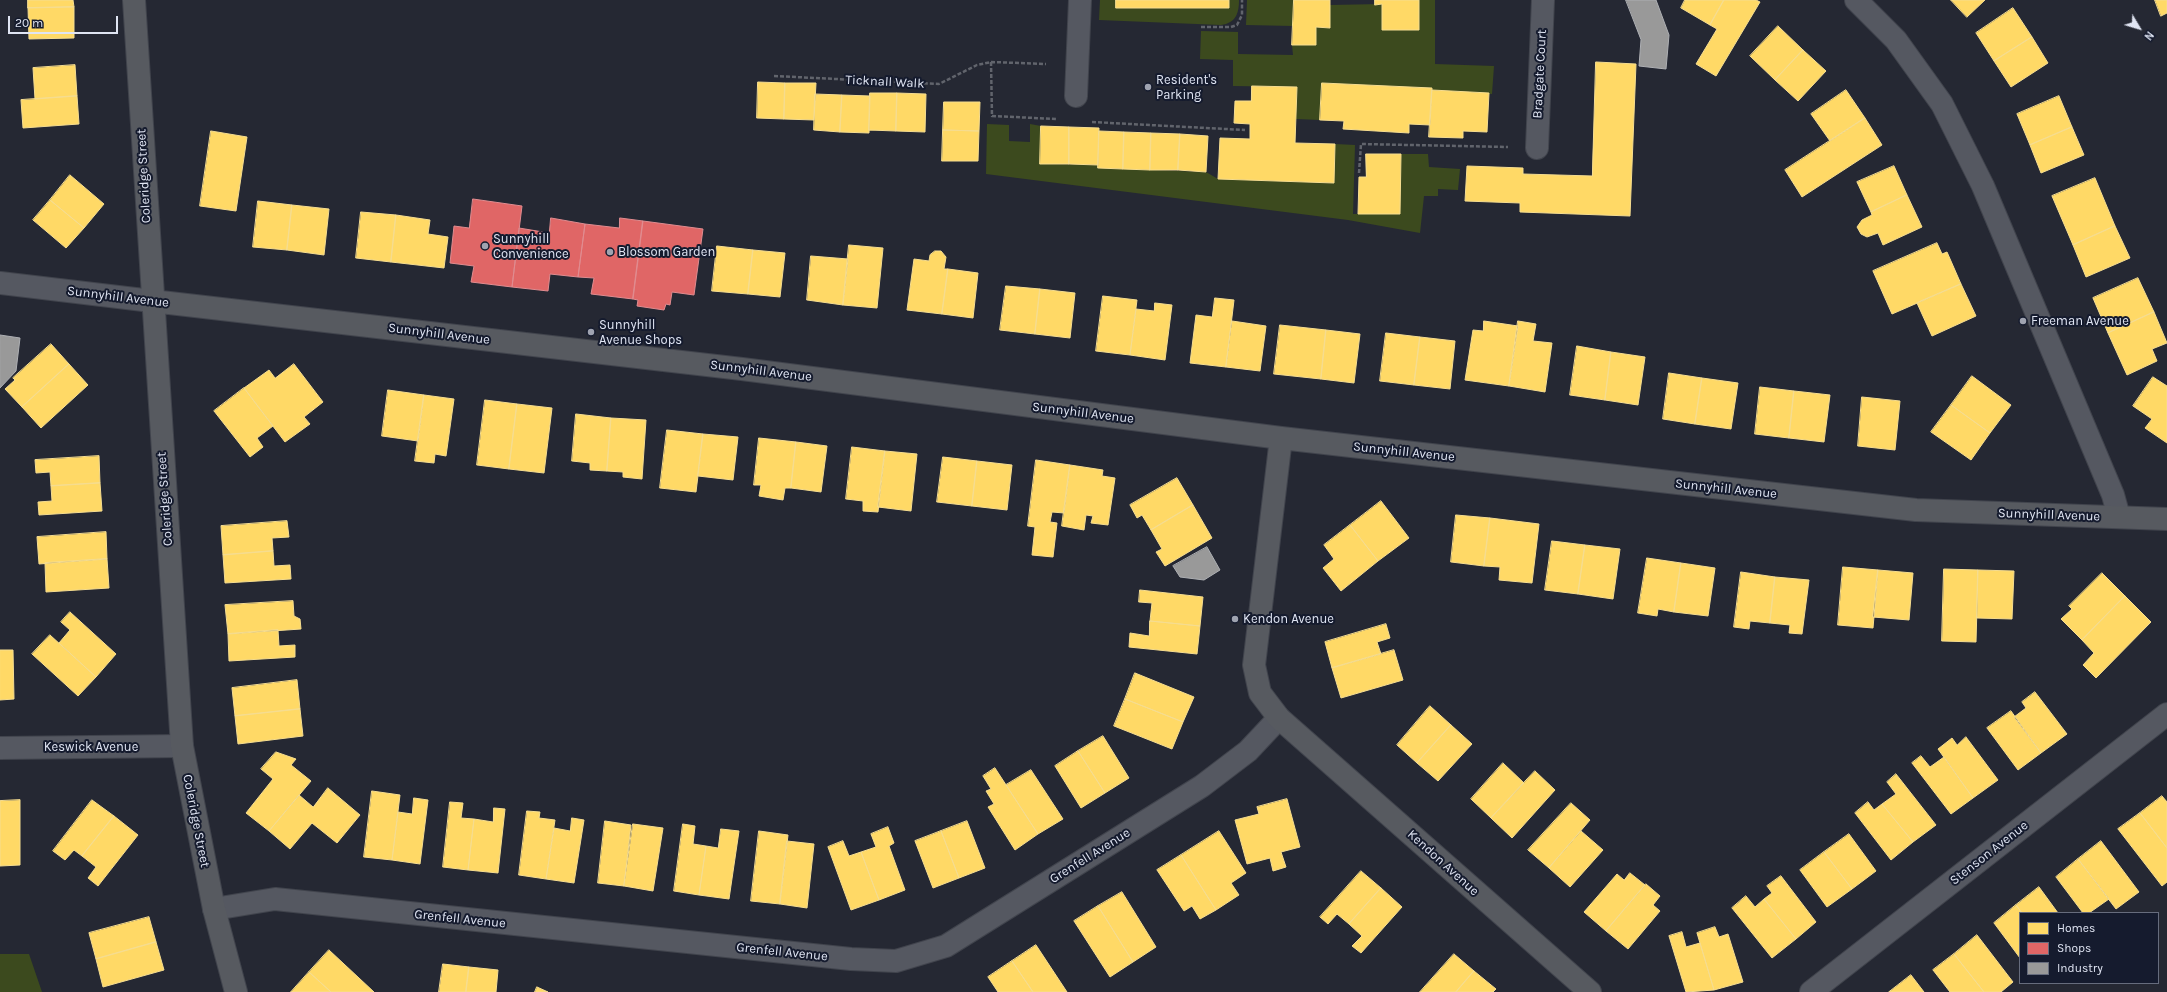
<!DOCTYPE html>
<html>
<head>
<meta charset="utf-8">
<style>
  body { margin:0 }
  #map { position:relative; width:2167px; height:992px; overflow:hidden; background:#252833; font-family:Karla,sans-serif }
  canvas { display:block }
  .legend { position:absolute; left:2019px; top:912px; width:140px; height:72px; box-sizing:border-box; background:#151b2e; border:1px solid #666c7d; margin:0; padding:5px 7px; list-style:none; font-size:12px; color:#e0e5f3 }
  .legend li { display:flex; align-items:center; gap:8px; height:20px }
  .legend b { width:20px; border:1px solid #666c7d }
  .north { position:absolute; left:2119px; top:8px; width:40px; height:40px; -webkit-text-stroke:3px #151b2e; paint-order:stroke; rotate:128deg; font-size:11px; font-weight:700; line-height:16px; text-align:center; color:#e0e5f3 }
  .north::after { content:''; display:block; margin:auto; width:14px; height:18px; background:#e0e5f3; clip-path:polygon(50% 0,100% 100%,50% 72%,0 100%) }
  .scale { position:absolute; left:8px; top:16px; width:110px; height:18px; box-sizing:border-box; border:2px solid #e0e5f3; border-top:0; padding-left:5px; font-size:12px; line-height:14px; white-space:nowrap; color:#e0e5f3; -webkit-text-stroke:3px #151b2e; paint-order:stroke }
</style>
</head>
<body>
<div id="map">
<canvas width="2167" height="992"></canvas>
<ul class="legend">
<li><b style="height:11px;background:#ffd966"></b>Homes</li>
<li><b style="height:11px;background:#e06666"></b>Shops</li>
<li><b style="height:11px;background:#999"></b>Industry</li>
</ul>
<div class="north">N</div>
<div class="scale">20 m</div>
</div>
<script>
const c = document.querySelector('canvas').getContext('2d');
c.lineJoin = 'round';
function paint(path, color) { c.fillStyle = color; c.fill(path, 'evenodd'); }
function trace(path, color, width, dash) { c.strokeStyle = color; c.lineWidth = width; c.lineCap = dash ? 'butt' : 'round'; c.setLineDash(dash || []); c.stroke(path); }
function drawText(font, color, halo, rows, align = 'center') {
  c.font = font + ' Karla,sans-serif'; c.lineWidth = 4; c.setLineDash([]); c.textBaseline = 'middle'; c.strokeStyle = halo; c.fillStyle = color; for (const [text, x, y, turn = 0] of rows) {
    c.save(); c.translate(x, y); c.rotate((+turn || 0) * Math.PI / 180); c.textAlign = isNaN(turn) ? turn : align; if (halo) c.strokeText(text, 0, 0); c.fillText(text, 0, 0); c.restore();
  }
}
paint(new Path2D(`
  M1100,0H1116V8H1228L1229,0H1239C1239,13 1236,23 1221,25L1099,20Z
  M1247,0H1294L1293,26L1246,25Z
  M1419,0H1435V64L1494,66L1492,94L1432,90L1431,88L1322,83L1320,120L1296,119L1297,87L1233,86V60L1200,59L1201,31L1238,32V54L1293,55L1292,45H1315L1316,27L1330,28V5L1382,4L1419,30Z
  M987,124L1009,125V141L1030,142V124L1041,126V164L1098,165V168L1206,172L1218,179L1333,183L1335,144L1355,145L1353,214H1400L1401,154H1428L1429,167L1460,169L1458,190L1438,189V196H1424L1420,233L1348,220L986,174Z
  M0,954H29L42,992H0Z`), '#3c4a1e');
const homes = new Path2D(`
  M28,0H73L74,7L28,8Z
  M1116,0H1229V8H1116Z
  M1294,0H1330V28L1316,27V45H1292Z
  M1375,0H1419V30H1382V4L1375,5Z
  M1685,0H1724L1710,25L1681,8Z
  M1724,0H1756L1760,2L1716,76L1696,64L1717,29L1710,25Z
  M1951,0H1985L1967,17Z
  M2155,0H2167V13L2161,16Z
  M74,7V38L29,39L28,8Z
  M2013,8L2032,37L1994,61L1976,33Z
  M1778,26L1803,50L1775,80L1750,56Z
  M2032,37L2048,63L2011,87L1994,61Z
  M1803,50L1826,71L1798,101L1775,80Z
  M1596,62L1636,64L1630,216L1520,212V203L1465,201L1467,166L1523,168V174L1592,176Z
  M75,65L77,96L35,99L33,68Z
  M758,82L785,83L784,119L757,118Z
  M785,83H816L814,120L784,119Z
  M1322,83L1432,88L1430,125L1409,124V133L1343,129L1344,121L1320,120Z
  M1252,86L1297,87L1295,143L1335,144L1334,183L1218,179L1220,138L1250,139V124L1234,123L1235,101H1251Z
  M1432,90L1489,93L1487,132L1463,131V138L1429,137Z
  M1846,90L1865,118L1830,141L1811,114Z
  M870,93H897L896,131L869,130Z
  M897,93L926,94L925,132L896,131Z
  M815,94L842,95L840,132L814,130Z
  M842,95L870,96L869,133L840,132Z
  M77,96L79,124L23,128L21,100Z
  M2059,96L2072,127L2030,145L2017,114Z
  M944,102H980L979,131L943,130Z
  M1865,118L1882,145L1802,197L1785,170Z
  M1041,126L1069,127V164H1040Z
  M1069,127L1099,128L1098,165L1069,164Z
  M2072,127L2084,155L2041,173L2030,145Z
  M943,130L979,131L978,161H942Z
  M211,131L247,137L236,211L200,206Z
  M1099,131L1124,132L1123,169L1098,168Z
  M1124,132L1151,133L1150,170L1123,169Z
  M1151,133L1180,134L1178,170H1150Z
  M1180,134L1208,136L1206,172L1178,170Z
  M1366,154H1401L1400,214H1358L1359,177H1366Z
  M1894,166L1907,195L1871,212L1857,182Z
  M70,175L104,204L84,228L50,200Z
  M2095,178L2115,226L2073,245L2052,196Z
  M1907,195L1922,227L1883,245L1878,233L1867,237L1861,234L1857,227L1862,220L1872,215L1871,212Z
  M50,200L84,228L66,248L33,220Z
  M258,201L292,205L287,250L253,247Z
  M292,205L329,209L324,255L287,250Z
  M361,212L396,215L391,262L356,258Z
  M396,215L430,220L428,234L448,237L444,268L391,262Z
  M2115,226L2130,258L2086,277L2073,245Z
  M1937,243L1942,254L1947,252L1961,284L1892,314L1873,271Z
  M849,245L883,248L877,308L843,305Z
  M717,246L753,250L748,294L712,291Z
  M753,250L785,253L780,297L748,294Z
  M935,251H941L946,257L944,269H948L942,314L907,310L914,259L929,261L930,255Z
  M811,256L848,259L843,305L807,300Z
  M948,269L978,273L973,318L942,314Z
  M2138,278L2154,312L2108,333L2093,298Z
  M1961,284L1976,316L1932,336L1917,303Z
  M1006,286L1040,289L1035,334L1000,330Z
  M1040,289L1075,293L1070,338L1035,334Z
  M1103,296L1137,300L1130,355L1096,351Z
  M1215,298L1234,300L1226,367L1190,363L1196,315L1212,317Z
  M1155,303L1172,305L1165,360L1130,355L1136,309L1154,311Z
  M2154,312L2167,343L2152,349L2157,361L2127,375L2108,333Z
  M1232,321L1266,326L1260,371L1226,367Z
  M1484,321L1518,326L1509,386L1465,380L1473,330L1483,331Z
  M1518,321L1536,324L1533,341L1552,343L1545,392L1509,386Z
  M1280,325L1326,330L1321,379L1274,374Z
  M1326,330L1360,334L1354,383L1321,379Z
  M1386,333L1420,337L1414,385L1380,381Z
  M1420,337L1455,341L1450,389L1414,385Z
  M51,344L69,364L22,407L5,389L15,380L13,378Z
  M1577,346L1611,352L1605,400L1570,395Z
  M1611,352L1645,357L1638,405L1605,400Z
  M69,364L88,385L41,428L22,407Z
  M294,364L323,402L304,417L310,424L285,442L244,388L269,370L275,378Z
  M1669,373L1702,378L1695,424L1663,419Z
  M1972,376L2011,405L1990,433L1951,405Z
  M2153,377L2167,386V443L2145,428L2152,419L2133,406Z
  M1702,378L1738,383L1731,429L1695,424Z
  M1760,387L1794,391L1789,438L1755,434Z
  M244,388L273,426L257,438L263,447L250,457L214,411Z
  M388,390L424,395L418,441L382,436Z
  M1794,391L1830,395L1824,442L1789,438Z
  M424,395L454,399L446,456L435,454L434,463L415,461Z
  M1862,397L1900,401L1895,450L1858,446Z
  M485,400L517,404L509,469L477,465Z
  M517,404L552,408L544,473L509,469Z
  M1951,405L1990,433L1971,460L1931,432Z
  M576,414L611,418L607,471L590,470V463L572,461Z
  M611,418L646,420L642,479L623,477V472L607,471Z
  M667,430L703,434L696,492L660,488Z
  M703,434L738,437L733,480L698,476Z
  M759,438L796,442L791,488H785L783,500L759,496L761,485H754Z
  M796,442L827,446L821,492L791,488Z
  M852,447L885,451L878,512L863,511V501L846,499Z
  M885,451L917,454L911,511L878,507Z
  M99,456L100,483L51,486L50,472L36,473L35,460Z
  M943,457L977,461L972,506L937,502Z
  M1036,460L1070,465L1064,513L1052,512L1050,522L1057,523L1053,557L1032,555L1035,527L1028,526Z
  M977,461L1012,465L1007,510L972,506Z
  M1070,465L1103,470L1102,476L1115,478L1108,525L1091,523L1093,516L1086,515L1084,530L1062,526Z
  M1177,478L1193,505L1151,530L1142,515L1137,518L1130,505Z
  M100,483L102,511L39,515L38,502L52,501L51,486Z
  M1381,501L1409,538L1378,561L1350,525Z
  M1193,505L1212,538L1165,566L1156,552L1162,549L1151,530Z
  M1456,515L1490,518L1484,566L1451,562Z
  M1490,518L1539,524L1532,583L1499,580L1500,567L1484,566Z
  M287,521L289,537L272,538L273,551L223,555L221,526Z
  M1350,525L1378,561L1341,591L1323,568L1334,559L1324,545Z
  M106,532L107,559L39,564L37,537Z
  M1552,541L1585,545L1578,594L1545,590Z
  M1585,545L1620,549L1613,599L1578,594Z
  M273,551L274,566L290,565L291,579L225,583L223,555Z
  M1647,558L1681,563L1674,612L1658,609L1657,616L1638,613Z
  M107,559L109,588L46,592L45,563Z
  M1681,563L1715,568L1708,616L1674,612Z
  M1843,567L1878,570L1873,628L1838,625Z
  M1944,569L1978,570L1976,642L1942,641Z
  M1878,570L1913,573L1909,620L1873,617Z
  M1978,570L2014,571L2012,619L1977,618Z
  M1741,572L1775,577L1770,623L1750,621L1749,629L1734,627Z
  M2102,573L2125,596L2082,640L2061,619L2072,609L2069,606Z
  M1775,577L1809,580L1802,634L1789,633L1790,625L1770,623Z
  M1140,590L1203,597L1200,626L1150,621L1152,603L1139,602Z
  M2125,596L2151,622L2096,678L2083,665L2094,653L2082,640Z
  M293,601L294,616L300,619L301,629L228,634L225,605Z
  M70,612L116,654L96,677L59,643L70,630L61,622Z
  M1150,621L1200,626L1197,654L1129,647L1130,633L1149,636Z
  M1386,624L1390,638L1377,642L1381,654L1332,668L1325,642Z
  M278,630L279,646L295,645V657L229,661L228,634Z
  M50,635L96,677L78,696L32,654Z
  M0,650H13L14,699L0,700Z
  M1394,650L1403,680L1341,698L1332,668Z
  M1135,673L1194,697L1183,722L1125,699Z
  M297,680L300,709L235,716L232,688Z
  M2035,692L2067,734L2041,753L2014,717L2026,708L2022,702Z
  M1125,699L1183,722L1172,749L1114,726Z
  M1430,706L1451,725L1417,763L1397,745Z
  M300,709L303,736L238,744L235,716Z
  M2011,711L2041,753L2018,770L1987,728Z
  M1451,725L1472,744L1438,781L1417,763Z
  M1103,736L1129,778L1105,793L1078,751Z
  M1966,737L1998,780L1973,798L1938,749L1952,738L1957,745Z
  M1078,751L1105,793L1081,808L1055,766Z
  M276,752L296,759L291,765L311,781L269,831L246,813L273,779L261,769Z
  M1921,756L1930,767L1944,757L1973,798L1951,814L1912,763Z
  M1503,763L1524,783L1491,818L1471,799Z
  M995,768L1038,834L1015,850L988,807L994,804L986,791L991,789L983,776Z
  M1031,770L1063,819L1038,834L1006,785Z
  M1535,771L1555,790L1512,838L1491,818Z
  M1896,774L1936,825L1913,842L1882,804L1896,794L1887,782Z
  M328,788L360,815L337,843L312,823L290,849L269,831L299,795L313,807Z
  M372,791L400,795L392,860L364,857Z
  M2162,796L2167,802V848L2140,813Z
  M414,798L428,800L420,864L392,860L398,812L412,814Z
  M1287,799L1300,847L1281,852L1286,867L1273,871L1270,858L1247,864L1235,820L1259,814L1257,807Z
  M20,800V865L0,866V801Z
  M92,800L114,816L82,856L74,850L65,860L53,851Z
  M450,802L463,803L461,818L474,819L468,870L443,867Z
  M1868,802L1874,810L1882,804L1913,842L1891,860L1855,813Z
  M1571,803L1590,820L1549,868L1528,850Z
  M494,808L505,809L498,873L468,870L474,819L493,822Z
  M527,811L540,812L539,818L555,820L546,879L519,875Z
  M2140,813L2167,848V882L2162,886L2118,829Z
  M114,816L138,835L98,886L88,878L96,867L82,856Z
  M572,818L584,820L574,883L546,879L554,828L570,831Z
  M605,821L631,825L624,886L598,883Z
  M967,821L985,868L959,878L941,831Z
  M633,824L663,828L653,891L624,886Z
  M683,824L695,826L693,844L706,846L699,895L674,891Z
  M888,827L894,843L889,846L905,890L879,900L861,852L876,847L871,834Z
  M721,829L739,831L729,899L699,895L706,846L718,848Z
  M759,831L788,835L780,904L751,901Z
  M941,831L959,878L933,888L915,841Z
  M1219,831L1246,873L1231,883L1239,895L1216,910L1181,855Z
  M1581,831L1603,850L1570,887L1549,868Z
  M1849,834L1876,871L1852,889L1824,852Z
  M787,841L814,844L807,908L780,904Z
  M843,841L849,856L861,852L879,900L851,910L828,847Z
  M2101,841L2139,892L2116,909L2078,859Z
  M1824,852L1852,889L1827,907L1800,870Z
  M1181,855L1216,910L1200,919L1192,906L1184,911L1157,870Z
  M2078,859L2109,899L2089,913H2083L2056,877Z
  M1361,871L1381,888L1349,924L1337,914L1328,924L1320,917Z
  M1630,873L1645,885L1606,931L1584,912L1617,874L1624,880Z
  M1781,876L1816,922L1796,939L1764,899L1772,893L1767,886Z
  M1646,884L1660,896L1653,905L1660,911L1628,949L1606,931Z
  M2039,887L2058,913H2022L2016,905Z
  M1381,888L1402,907L1361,953L1352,946L1362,936L1349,924Z
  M1122,892L1156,947L1133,962L1098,906Z
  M1746,896L1755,907L1764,899L1796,939L1772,958L1732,908Z
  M2016,905L2022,913H2020V958L1994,923Z
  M1098,906L1133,962L1110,977L1074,921Z
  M149,917L156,942L96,959L89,933Z
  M1715,927L1719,937L1728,934L1743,982L1714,990L1697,933Z
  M1682,932L1686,947L1700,943L1714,990L1686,992L1669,936Z
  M1977,935L2013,982L2001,992H1984L1954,954Z
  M156,942L164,970L103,987L96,959Z
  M1036,945L1067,992H1033L1012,961Z
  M329,950L374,992H331L309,972Z
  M1454,954L1474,971L1456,992H1420Z
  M1954,954L1984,992H1950L1933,970Z
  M1012,961L1033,992H998L988,977Z
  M443,964L469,967L466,992H439Z
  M469,967L498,970L496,992H466Z
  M1474,971L1496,989L1493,992H1456Z
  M309,972L331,992H291Z
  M1911,975L1924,992H1889Z
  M537,987L548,992H535Z`);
paint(homes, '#ffd966');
trace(homes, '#f6dd90', 1);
const shops = new Path2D(`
  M473,199L522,206L512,287L471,282L474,266L450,263L454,226L469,228Z
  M551,218L585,224L578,277L550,274L548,291L512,287L519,228L549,233Z
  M620,218L643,221L633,299L591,294L594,278L578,277L585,224L619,228Z
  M643,221L703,229L694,295L672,292L670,305L666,304L664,310L637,306L638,300L633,299Z`);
paint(shops, '#e06666');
trace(shops, '#e08c90', 1);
const industry = new Path2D(`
  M1626,0H1656L1669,35L1666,69L1639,66L1641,40Z
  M0,335L20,338L16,371L0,388Z
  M1207,547L1220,570L1204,580L1180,577L1173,566Z`);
paint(industry, '#999');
trace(industry, '#aeb0b4', 1);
const street = new Path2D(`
  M1856,0L1896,40L1942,104L1983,186L2113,495L2119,517
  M1076,96L1080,0
  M1537,148L1543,0
  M0,283L152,301
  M0,748L182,746
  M214,909L275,899L851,959L896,961L946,946L1202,786L1248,751L1279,718
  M1811,992L2167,714`);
const secondary = new Path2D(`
  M134,0L182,746L214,909L236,992
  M152,301L742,369L1281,438L1916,510L2167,519
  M1281,438L1254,665L1260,693L1279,718L1590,992`);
trace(street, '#41444d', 24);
trace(secondary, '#41444d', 24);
trace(new Path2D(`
  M1201,27H1231L1237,25L1242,15V0
  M991,62L992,116L1056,119
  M774,76L939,84L977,65L991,62L1046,64
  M1092,122L1245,130
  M1359,173L1361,144L1508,147`), '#61646c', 2.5, [4, 2]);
trace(street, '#555861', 22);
trace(secondary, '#575a60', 22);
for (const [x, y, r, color] of [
  [1148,87,4,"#9fa3b0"],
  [485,246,4,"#9fa3b0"],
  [610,252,4,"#9fa3b0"],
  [2023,321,4,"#9fa3b0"],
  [591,332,4,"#9fa3b0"],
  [1235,619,4,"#9fa3b0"]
]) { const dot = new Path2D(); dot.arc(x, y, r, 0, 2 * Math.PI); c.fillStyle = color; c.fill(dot); trace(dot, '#151b2e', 1.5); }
drawText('13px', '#e0e5f3', '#151b2e', [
  ["Bradgate Court",1540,74,-87],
  ["Ticknall Walk",885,82,3],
  ["Coleridge Street",144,176,-93],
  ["Sunnyhill Avenue",118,297,7],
  ["Sunnyhill Avenue",439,334,7],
  ["Sunnyhill Avenue",761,371,7],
  ["Sunnyhill Avenue",1083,413,7],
  ["Sunnyhill Avenue",1404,452,6],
  ["Sunnyhill Avenue",1726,489,6],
  ["Coleridge Street",165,499,-94],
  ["Sunnyhill Avenue",2049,515,2],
  ["Keswick Avenue",91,747],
  ["Coleridge Street",196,821,79],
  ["Stenson Avenue",1989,853,-38],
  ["Grenfell Avenue",1090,856,-32],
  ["Kendon Avenue",1443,863,42],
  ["Grenfell Avenue",460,919,6],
  ["Grenfell Avenue",782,952,6]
]);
drawText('13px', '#e0e5f3', '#151b2e', [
  ["Resident's",1156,80],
  ["Parking",1156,95],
  ["Sunnyhill",493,239],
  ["Convenience",493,254],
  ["Blossom Garden",618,252],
  ["Freeman Avenue",2031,321],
  ["Sunnyhill",599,325],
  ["Avenue Shops",599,340],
  ["Kendon Avenue",1243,619]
], 'left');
</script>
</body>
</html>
